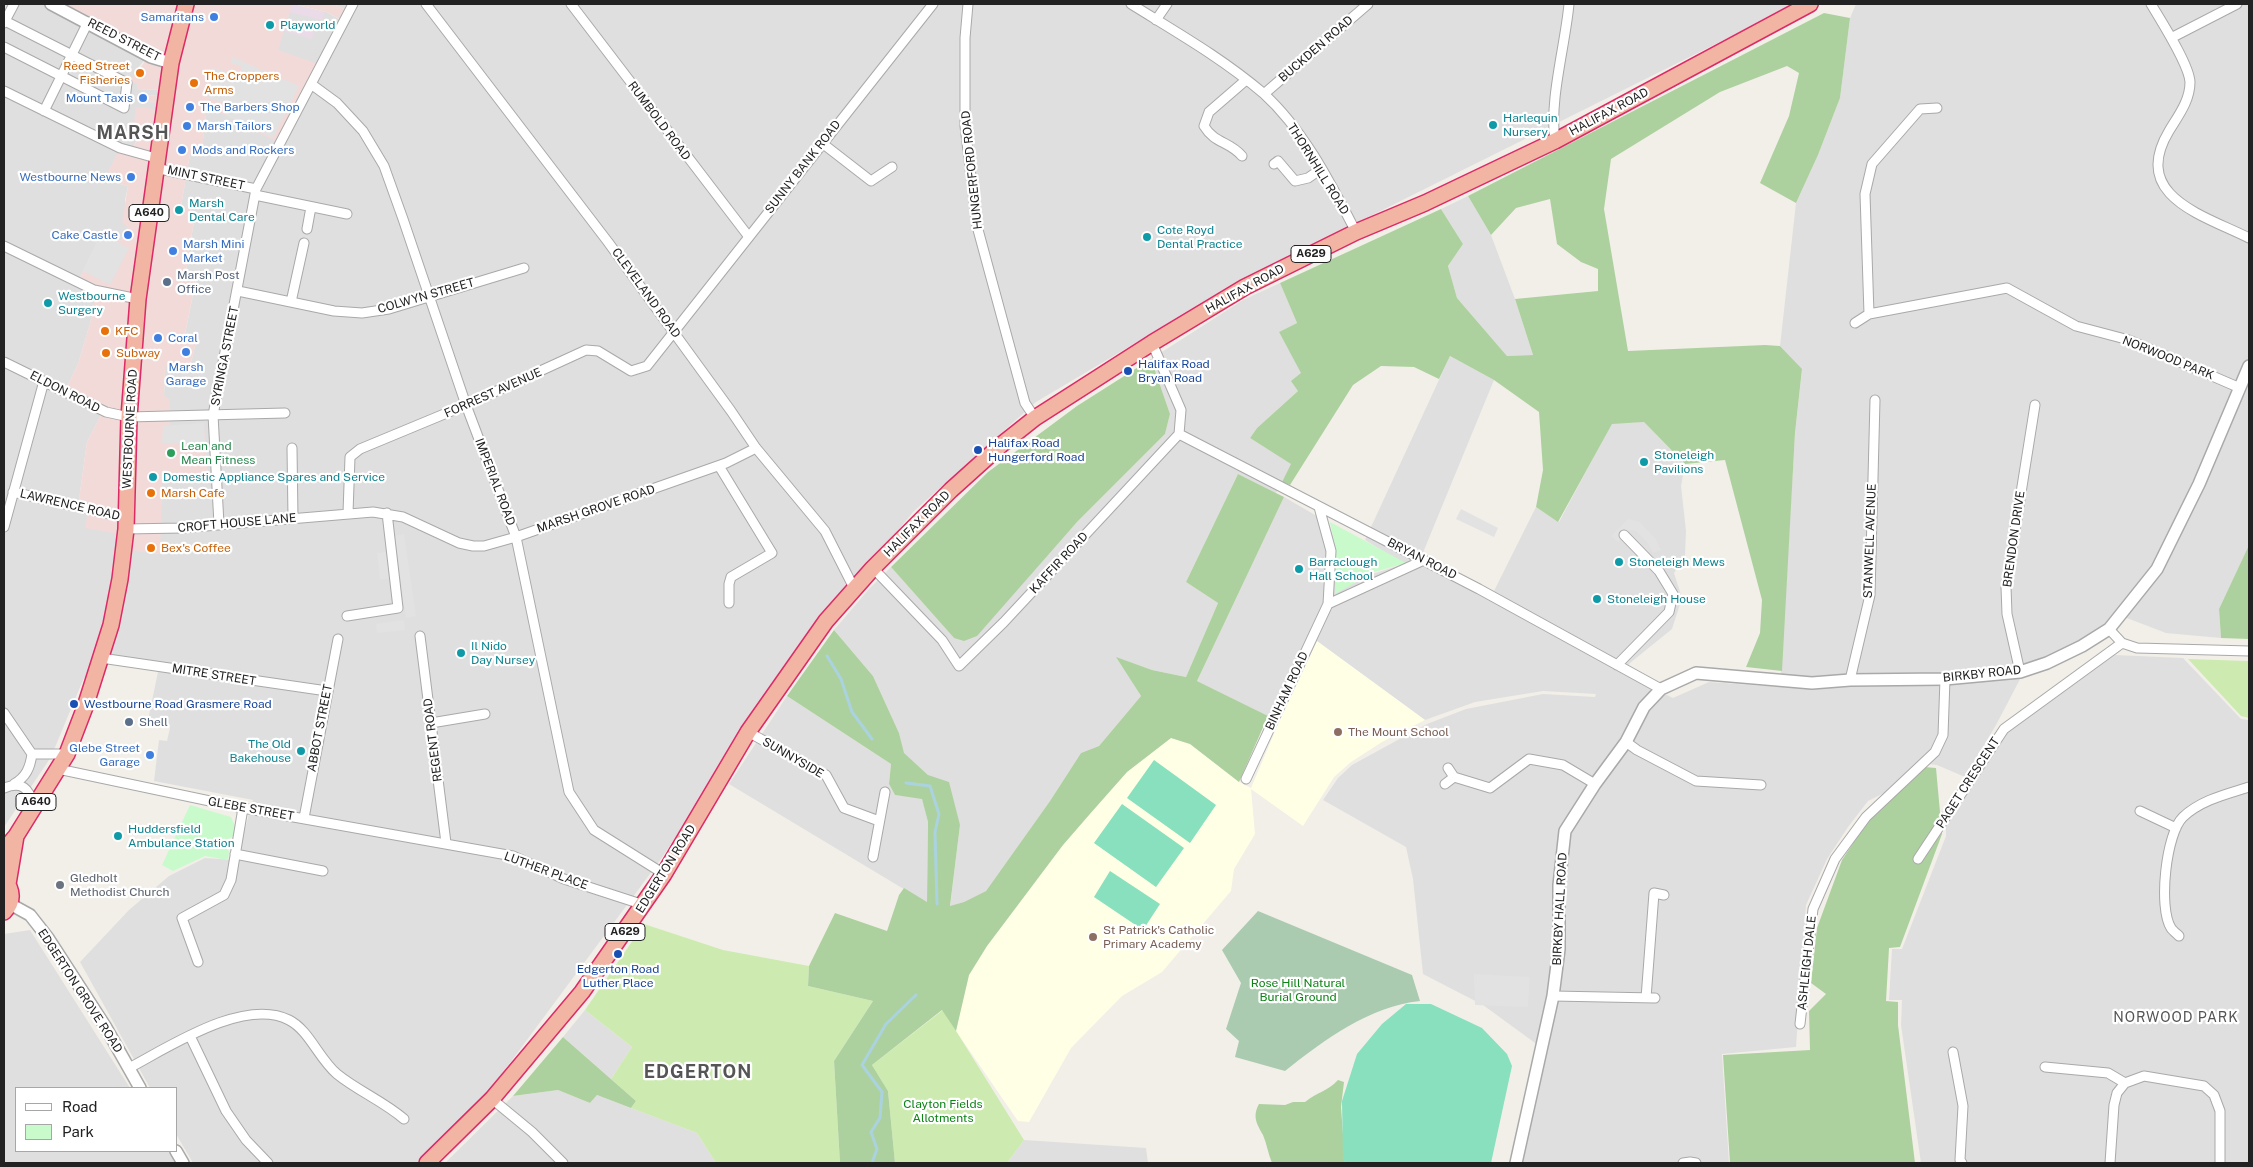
<!DOCTYPE html>
<html>
<head>
<meta charset="utf-8">
<style>
  body { margin:0 }
  #map { position:relative; width:2253px; height:1167px; overflow:hidden; background:#f2efe9; font-family:"Public Sans",sans-serif }
  canvas { display:block }
  .frame { position:absolute; inset:0; border:5px solid #222; pointer-events:none }
  .legend { position:absolute; left:15px; top:1087px; width:162px; height:65px; box-sizing:border-box; background:#fff; border:1px solid #a7a7a7; margin:0; padding:6px 9px; list-style:none; font-size:15px; color:#222 }
  .legend li { display:flex; align-items:center; gap:10px; height:25px }
  .legend b { width:25px; border:1px solid #a7a7a7 }
</style>
</head>
<body>
<div id="map">
<canvas width="2253" height="1167"></canvas>
<div class="frame"></div>
<ul class="legend">
<li><b style="height:6px;background:#fff"></b>Road</li>
<li><b style="height:14px;background:#c8facc"></b>Park</li>
</ul>
</div>
<script>
const c = document.querySelector('canvas').getContext('2d');
c.lineJoin = 'round';
function paint(path, color) { c.fillStyle = color; c.fill(path, 'evenodd'); }
function trace(path, color, width, dash) { c.strokeStyle = color; c.lineWidth = width; c.lineCap = dash ? 'butt' : 'round'; c.setLineDash(dash || []); c.stroke(path); }
function drawText(font, color, halo, rows, align = 'center') {
  c.font = font + ' "Public Sans",sans-serif'; c.lineWidth = 4.5; c.setLineDash([]); c.textBaseline = 'middle'; c.strokeStyle = halo; c.fillStyle = color; for (const [text, x, y, turn = 0] of rows) {
    c.save(); c.translate(x, y); c.rotate((+turn || 0) * Math.PI / 180); c.textAlign = isNaN(turn) ? turn : align; if (halo) c.strokeText(text, 0, 0); c.fillText(text, 0, 0); c.restore();
  }
}
paint(new Path2D(`
  M4,4H50L149,55L137,69V89L167,90L166,96L137,95V101L165,103L164,110L135,123H140L139,135L131,152L104,180L128,186L125,200L128,228L121,241L101,234L78,282L94,290V310L78,364L65,391L103,411L87,442L78,507L125,535L142,551L159,554L162,482H208L170,426L164,396L165,366L170,364L190,367L197,338L185,334L196,280L185,276L195,215L181,206L190,154L201,156L207,106L240,122L278,50L277,47L292,4L326,12L343,21L349,11L333,4H1796L1238,282L1036,402L913,512L797,655L661,859L481,1102L421,1163H193L176,1134V1088H150L80,962L129,910L169,876L205,858L236,860L253,800L154,781L159,740L167,741L170,728L169,724L148,720L159,667L101,658L83,680L51,757L4,827Z
  M1856,4H2249V545L2219,609L2221,638L2166,633L2119,615L2056,657L2028,664L1996,725L1965,777L1937,765L1919,763L1890,790L1868,801L1848,827L1827,859L1806,905L1796,1047L1722,1054L1729,1163H1520L1542,1048L1483,1005L1423,974L1413,879L1406,847L1323,800L1338,778L1352,765L1427,724L1466,709L1543,694L1595,697L1596,694L1543,691L1475,702L1425,720L1318,642L1279,722L1197,681L1284,497L1329,523L1337,550L1366,576L1404,564L1365,540L1450,356L1494,380L1422,555L1494,591L1536,507L1559,522L1612,423L1644,422L1685,464L1681,486L1686,531L1685,556L1674,573L1682,598L1672,629L1630,663L1623,674L1673,698L1709,682L1780,687L1795,433L1802,370L1780,346L1796,203L1818,155L1840,98L1850,18Z
  M1468,196L1491,235L1515,299L1533,355L1507,356L1457,298L1448,266L1463,244L1441,209Z
  M1280,283L1297,323L1279,332L1302,373L1298,391L1257,428L1250,438L1292,464L1276,493L1238,474L1186,582L1218,603L1186,677L1152,670L1117,658L1141,696L1099,746L1081,753L1050,801L986,891L964,902L950,907L960,825L928,775L903,753L899,733L873,676L834,630L869,589L891,567L954,638L1077,522L1165,434L1170,414L1151,359L1243,300Z
  M2115,655L2183,658L2241,719L2249,720V1163H1921L1901,1025L1902,1000H1889L1892,949H1902L1946,836V826L2008,732Z
  M787,696L891,764L889,784L895,795L922,798L928,822L927,903L729,784Z
  M30,930L130,1088H16V1151H172L180,1163H4V934Z
  M585,1010L632,1047L611,1079L563,1037Z
  M558,1090L590,1103L597,1095L697,1133L716,1163H445L513,1096Z
  M1024,1140L1146,1148L1148,1163H1007Z`), '#e0dfdf');
paint(new Path2D(`
  M50,4H292L278,50L321,65L279,143L207,106L201,157L190,154L181,206L187,207L195,215L185,276L196,279L185,334L197,338L190,367L172,364L165,367L164,395L170,400V426L204,423L208,483H162L160,554L123,549L125,535L85,528L88,511L78,507L87,442L103,411L65,391L78,364L94,310V290L78,282L101,234L121,241L128,228L122,222L128,186L104,180L120,148L131,152L139,136L140,123H134L136,107L163,110L165,103L137,101V95L166,96V90L137,89V84L130,81L149,56Z
  M294,4H333L349,11L344,21L326,12Z`), '#f2dad9');
paint(new Path2D(`
  M292,4L324,12L322,20L289,12Z
  M287,23L314,30L312,39L284,31Z`), '#ebdbe8');
paint(new Path2D(`
  M1317,641L1425,720L1382,742L1351,762L1334,777L1303,826L1251,789L1255,834L1234,869L1231,891L1162,972L1122,996L1071,1048L1029,1122L1018,1121L956,1031L969,975L987,946L1063,845L1089,815L1127,772L1171,738L1190,744L1239,782L1251,788L1279,722Z`), '#ffffe5');
paint(new Path2D(`
  M2188,659L2248,661L2249,718L2241,716Z
  M644,924L723,950L809,966L808,986L873,1001L834,1061L840,1163H716L697,1133L631,1108L636,1101L611,1079L632,1047L585,1010Z
  M943,1010L1024,1140L1007,1163H895L888,1091L872,1065Z`), '#cdebb0');
paint(new Path2D(`
  M1824,13L1850,18L1840,98L1818,155L1796,203L1760,183L1789,116L1799,73L1787,66L1720,92L1611,159L1604,209L1628,351L1765,345L1780,346L1802,369L1795,433L1782,671L1746,667L1760,633L1762,600L1725,460L1685,464L1644,422L1612,424L1558,522L1536,507L1543,470L1539,412L1494,380L1450,356L1439,379L1414,367L1381,366L1353,385L1290,485L1282,482L1291,464L1250,438L1257,428L1298,391L1291,381L1301,373L1279,332L1297,323L1280,283L1441,209L1463,244L1448,266L1457,298L1507,356L1533,355L1515,299L1598,291V269L1581,262L1557,244L1550,199L1516,208L1491,235L1468,196Z
  M1151,359L1170,414L1165,434L1077,522L977,636L964,641L954,638L891,567L988,472L1077,406Z
  M1238,474L1284,497L1197,681L1268,716L1239,782L1190,744L1171,738L1127,772L1089,815L1063,845L987,946L969,975L956,1031L942,1010L872,1065L888,1091L895,1163H840L834,1061L873,1001L808,986L809,966L835,913L887,931L899,895L904,888L927,902L928,822L922,799L895,795L889,784L891,764L787,696L834,630L873,676L899,733L904,753L928,775L949,782L960,825L950,906L964,902L986,891L1050,801L1081,753L1099,746L1141,696L1116,657L1152,670L1186,677L1218,603L1186,582Z
  M2249,545V639L2221,638L2219,609Z
  M1924,767L1936,768L1942,834L1900,947L1889,948L1886,1001L1898,1002V1025L1915,1163H1730L1723,1055L1810,1050L1809,1011L1826,994L1811,983L1817,928L1842,860L1870,818Z
  M563,1037L636,1101L631,1108L597,1095L590,1103L558,1090L513,1096Z
  M1338,1080L1344,1082L1341,1107L1345,1163H1272C1268,1154 1267,1144 1263,1135C1257,1124 1252,1117 1259,1104L1285,1105L1293,1102H1305C1317,1092 1327,1092 1338,1080Z`), '#add19e');
paint(new Path2D(`
  M1258,911L1412,975L1420,1001C1370,1006 1324,1040 1285,1071L1235,1057L1239,1041L1226,1029L1241,983L1222,950Z`), '#aacbaf');
paint(new Path2D(`
  M1330,522L1406,563L1374,572L1335,594L1336,551Z
  M190,805L231,817L235,826L233,836L227,841L222,840L221,845L229,851L228,860L205,856L173,871L162,865Z`), '#c8facc');
paint(new Path2D(`
  M1154,760L1216,805L1190,843L1127,798Z
  M1122,804L1184,848L1156,887L1094,843Z
  M1110,871L1160,904L1143,930L1094,897Z
  M1406,1004H1431L1482,1028L1507,1054L1512,1066L1491,1163H1346L1343,1159L1342,1101L1357,1054L1382,1024Z`), '#88e0be');
paint(new Path2D(`
  M232,57L299,86L273,138L226,116L228,104L208,98L213,68L241,75L242,66L231,63Z
  M101,234L129,248L110,285L83,271Z
  M204,423L205,451L180,452V443H162L163,426Z
  M1461,509L1498,528L1494,537L1456,519Z
  M1628,519L1640,522L1655,538L1661,550L1653,553L1648,543L1636,531L1629,530L1618,542L1611,536Z
  M404,534L416,616L406,618L394,536Z
  M392,551L395,577L380,580L377,553Z
  M404,620L405,630L377,633L376,624Z
  M1474,974L1530,977L1528,1007L1475,1005Z`), '#e2e2e2');
trace(new Path2D(`
  M827,656L841,679L852,712L872,739
  M906,783L930,786L939,814L935,832L937,904
  M872,1163L877,1149L871,1132L880,1118L882,1092L862,1065L886,1024L916,995`), '#aad3df', 3);
const minor = new Path2D(`
  M426,4L608,242L731,411L756,448L825,531L854,588
  M571,4L749,237
  M968,4L965,38V126L977,226L1025,403L1035,418
  M1131,4C1176,32 1222,58 1263,93C1304,130 1331,184 1356,232
  M2151,4C2161,21 2189,64 2190,82C2190,101 2178,116 2169,131C2130,196 2203,215 2249,238
  M1156,20L1167,4
  M4,23L14,4
  M2171,38L2237,4
  M4,47L124,108L127,83L5,21
  M311,84L337,103L363,131L384,166L403,219L466,405L516,537L569,792L594,830L664,874
  M4,91L120,148L156,158
  M1264,94L1368,4
  M1937,108L1920,109L1872,164L1865,194L1869,314L2007,288L2076,326L2129,340L2240,388
  M44,111L88,22
  M1555,141C1549,100 1565,47 1569,4
  M822,143L871,181L892,167
  M1242,156C1229,141 1215,144 1204,126L1209,112L1246,80
  M1274,164L1278,161L1295,181L1308,178L1321,169
  M155,168L256,189
  M255,195L347,214
  M307,229L311,207
  M4,246L94,290L138,299
  M238,291L334,311L362,313L389,309L524,268
  M291,302L304,243
  M1855,323L1869,314
  M4,362L106,412L129,417L285,413
  M1179,434L1479,589L1661,689
  M292,448L293,518
  M719,466L772,553L731,577L729,584V603
  M13,492L126,518
  M348,513L350,457L360,449L466,405L586,350L598,351L631,371L647,366L933,4
  M219,524L213,415L256,189L353,4
  M4,527L44,381
  M126,529L182,528L373,512L403,517L459,543L473,546H484L516,537L726,463L756,448
  M873,568L942,640L959,666L1004,622L1179,434L1181,410L1152,343
  M1328,604L1424,560
  M347,616L398,608L387,513
  M2109,629L2122,643L2137,648L2249,651
  M420,636L446,843
  M101,658L327,691
  M1617,665L1669,612L1673,594L1659,571L1624,535
  M2020,672L2007,614L2006,587L2035,405
  M1850,680L1870,595L1875,400
  M4,713L32,754C30,768 26,777 14,784
  M431,723L485,714
  M748,732L826,775L844,808L879,821
  M1626,742L1637,750L1696,781L1761,785
  M32,754H67
  M1448,768L1454,777L1490,788L1529,759L1563,765L1595,784
  M58,769L243,808L513,856L564,879L644,905
  M1246,779L1328,604L1331,551L1319,507
  M1445,784L1454,777
  M4,788C22,781 29,788 34,806
  M2140,811L2176,828
  M304,818L338,639
  M235,854L323,871
  M873,857L885,792
  M1918,859L2004,729L2122,643
  M2179,936C2177,934 2173,931 2171,928C2158,908 2166,833 2183,817C2201,800 2227,794 2249,787
  M198,962L182,918L224,895L231,880L243,808
  M1553,996L1655,998
  M1646,998L1654,893L1664,895
  M1800,1024L1813,909L1835,859L1866,817L1935,752L1943,735L1945,679
  M190,1036L226,1111L246,1140L268,1163
  M1953,1052L1963,1106L1960,1160L1962,1163
  M2045,1067L2108,1073L2125,1083
  M129,1068C169,1047 244,997 289,1020C309,1030 319,1059 337,1074C358,1091 383,1101 404,1119
  M492,1099L532,1132L563,1163
  M1683,1163L1690,1162L1696,1163
  M2110,1163L2114,1105L2117,1093L2125,1083L2144,1076L2204,1086L2214,1095L2220,1111V1163`);
const tertiary = new Path2D(`
  M51,4L151,57L171,63
  M10,904L30,915L48,938L105,1026L140,1088
  M176,1151L183,1163
  M1516,1163L1553,996L1559,949V885L1565,831L1595,784L1626,742L1644,707L1661,689L1696,673L1812,683L1850,680L1945,679L2020,672L2047,663L2082,646L2109,629L2157,569L2199,484L2249,366`);
const trunk = new Path2D(`
  M4,850L16,836L67,754L85,707L111,625L120,579L126,529L129,417L138,299L171,63L186,4
  M4,879C13,890 14,902 4,912
  M8,884L16,836
  M427,1163L492,1099L582,992L664,874L748,732L826,621L873,568L951,490L1001,445L1035,418L1152,343L1245,287L1356,232L1425,203L1555,141L1810,4`);
trace(minor, '#a9a9a9', 11);
trace(tertiary, '#a9a9a9', 14);
trace(trunk, '#dc2a67', 18);
trace(minor, '#fff', 9);
trace(tertiary, '#fff', 11);
trace(trunk, '#f2b4a3', 15);
for (const [x, y, r, color] of [
  [214,17,5,"#3f7fe0"],
  [270,25,5,"#0f9aa8"],
  [140,73,5,"#e8710a"],
  [194,83,5,"#e8710a"],
  [143,98,5,"#3f7fe0"],
  [190,107,5,"#3f7fe0"],
  [1493,125,5,"#0f9aa8"],
  [187,126,5,"#3f7fe0"],
  [182,150,5,"#3f7fe0"],
  [131,177,5,"#3f7fe0"],
  [179,210,5,"#0f9aa8"],
  [128,235,5,"#3f7fe0"],
  [1147,237,5,"#0f9aa8"],
  [173,251,5,"#3f7fe0"],
  [167,282,5,"#5c6f8a"],
  [48,303,5,"#0f9aa8"],
  [105,331,5,"#e8710a"],
  [158,338,5,"#3f7fe0"],
  [186,352,5,"#3f7fe0"],
  [106,353,5,"#e8710a"],
  [1128,371,5,"#1a4fb4"],
  [978,450,5,"#1a4fb4"],
  [171,453,5,"#2e9e5b"],
  [1644,462,5,"#0f9aa8"],
  [153,477,5,"#0f9aa8"],
  [151,493,5,"#e8710a"],
  [151,548,5,"#e8710a"],
  [1619,562,5,"#0f9aa8"],
  [1299,569,5,"#0f9aa8"],
  [1597,599,5,"#0f9aa8"],
  [461,653,5,"#0f9aa8"],
  [74,704,5,"#1a4fb4"],
  [129,722,5,"#5c6f8a"],
  [1338,732,5,"#8d6e63"],
  [301,751,5,"#0f9aa8"],
  [150,755,5,"#3f7fe0"],
  [118,836,5,"#0f9aa8"],
  [60,885,5,"#6b7280"],
  [1093,937,5,"#8d6e63"],
  [618,954,5,"#1a4fb4"]
]) { const dot = new Path2D(); dot.arc(x, y, r, 0, 2 * Math.PI); c.fillStyle = color; c.fill(dot); trace(dot, '#fff', 2); }
for (const [x, y, w] of [
  [149,213,40],
  [1311,254,40],
  [36,802,40],
  [625,932,40]
]) { const box = new Path2D(); box.roundRect(x - w / 2, y - 8.5, w, 17, 4); c.fillStyle = '#fff'; c.fill(box); trace(box, '#222', 1); }
drawText('bold 11px', '#222', null, [
  ["A640",149,213],
  ["A629",1311,254],
  ["A640",36,802],
  ["A629",625,932]
]);
drawText('12px', '#366cbe', '#fff', [
  ["Samaritans",204,17],
  ["Mount Taxis",133,98],
  ["The Barbers Shop",200,107,"left"],
  ["Marsh Tailors",197,126,"left"],
  ["Mods and Rockers",192,150,"left"],
  ["Westbourne News",121,177],
  ["Cake Castle",118,235],
  ["Marsh Mini",183,244,"left"],
  ["Market",183,258,"left"],
  ["Coral",168,338,"left"],
  ["Marsh",186,367,"center"],
  ["Garage",186,381,"center"],
  ["Glebe Street",140,748],
  ["Garage",140,762]
], 'right');
drawText('12px', '#0d838f', '#fff', [
  ["Playworld",280,25],
  ["Harlequin",1503,118],
  ["Nursery",1503,132],
  ["Marsh",189,203],
  ["Dental Care",189,217],
  ["Cote Royd",1157,230],
  ["Dental Practice",1157,244],
  ["Westbourne",58,296],
  ["Surgery",58,310],
  ["Stoneleigh",1654,455],
  ["Pavilions",1654,469],
  ["Domestic Appliance Spares and Service",163,477],
  ["Barraclough",1309,562],
  ["Hall School",1309,576],
  ["Stoneleigh Mews",1629,562],
  ["Stoneleigh House",1607,599],
  ["Il Nido",471,646],
  ["Day Nursey",471,660],
  ["The Old",291,744,"right"],
  ["Bakehouse",291,758,"right"],
  ["Huddersfield",128,829],
  ["Ambulance Station",128,843]
], 'left');
drawText('12px', '#222', '#fff', [
  ["REED STREET",124,40,27],
  ["BUCKDEN ROAD",1316,49,-41],
  ["HALIFAX ROAD",1609,112,-28],
  ["RUMBOLD ROAD",659,121,53],
  ["SUNNY BANK ROAD",803,167,-52],
  ["THORNHILL ROAD",1318,169,58],
  ["HUNGERFORD ROAD",972,170,-96],
  ["MINT STREET",206,178,12],
  ["HALIFAX ROAD",1245,289,-29],
  ["CLEVELAND ROAD",646,293,54],
  ["COLWYN STREET",426,296,-16],
  ["SYRINGA STREET",225,356,-79],
  ["NORWOOD PARK",2168,358,22],
  ["ELDON ROAD",65,392,27],
  ["FORREST AVENUE",493,393,-24],
  ["WESTBOURNE ROAD",130,429,-87],
  ["IMPERIAL ROAD",495,482,69],
  ["LAWRENCE ROAD",70,505,13],
  ["MARSH GROVE ROAD",596,509,-19],
  ["CROFT HOUSE LANE",237,523,-5],
  ["HALIFAX ROAD",917,524,-45],
  ["BRENDON DRIVE",2014,539,-82],
  ["STANWELL AVENUE",1870,541,-88],
  ["BRYAN ROAD",1422,559,27],
  ["KAFFIR ROAD",1059,563,-47],
  ["BIRKBY ROAD",1982,674,-6],
  ["MITRE STREET",214,675,9],
  ["BINHAM ROAD",1287,691,-65],
  ["ABBOT STREET",320,728,-79],
  ["REGENT ROAD",433,740,-97],
  ["SUNNYSIDE",793,758,30],
  ["PAGET CRESCENT",1968,783,-57],
  ["GLEBE STREET",251,809,10],
  ["EDGERTON ROAD",666,869,-58],
  ["LUTHER PLACE",546,871,20],
  ["BIRKBY HALL ROAD",1560,909,-87],
  ["ASHLEIGH DALE",1807,963,-84],
  ["EDGERTON GROVE ROAD",80,991,57]
]);
drawText('12px', '#c56008', '#fff', [
  ["Reed Street",130,66,"right"],
  ["Fisheries",130,80,"right"],
  ["The Croppers",204,76],
  ["Arms",204,90],
  ["KFC",115,331],
  ["Subway",116,353],
  ["Marsh Cafe",161,493],
  ["Bex's Coffee",161,548]
], 'left');
drawText('12px', '#4e5e75', '#fff', [
  ["Marsh Post",177,275],
  ["Office",177,289],
  ["Shell",139,722]
], 'left');
drawText('12px', '#164399', '#fff', [
  ["Halifax Road",1138,364],
  ["Bryan Road",1138,378],
  ["Halifax Road",988,443],
  ["Hungerford Road",988,457],
  ["Westbourne Road Grasmere Road",84,704],
  ["Edgerton Road",618,969,"center"],
  ["Luther Place",618,983,"center"]
], 'left');
drawText('12px', '#27864d', '#fff', [
  ["Lean and",181,446],
  ["Mean Fitness",181,460]
], 'left');
drawText('12px', '#785e54', '#fff', [
  ["The Mount School",1348,732],
  ["St Patrick's Catholic",1103,930],
  ["Primary Academy",1103,944]
], 'left');
drawText('12px', '#5b616d', '#fff', [
  ["Gledholt",70,878],
  ["Methodist Church",70,892]
], 'left');
drawText('12px', '#0c8416', '#fff', [
  ["Rose Hill Natural",1298,983],
  ["Burial Ground",1298,997],
  ["Clayton Fields",943,1104],
  ["Allotments",943,1118]
]);
c.letterSpacing = '1px';
drawText('14px', '#555', '#fff', [
  ["NORWOOD PARK",2176,1018]
]);
c.letterSpacing = '0px';
c.letterSpacing = '1px';
drawText('bold 18px', '#555', '#fff', [
  ["MARSH",133,133],
  ["EDGERTON",698,1072]
]);
c.letterSpacing = '0px';
</script>
</body>
</html>
